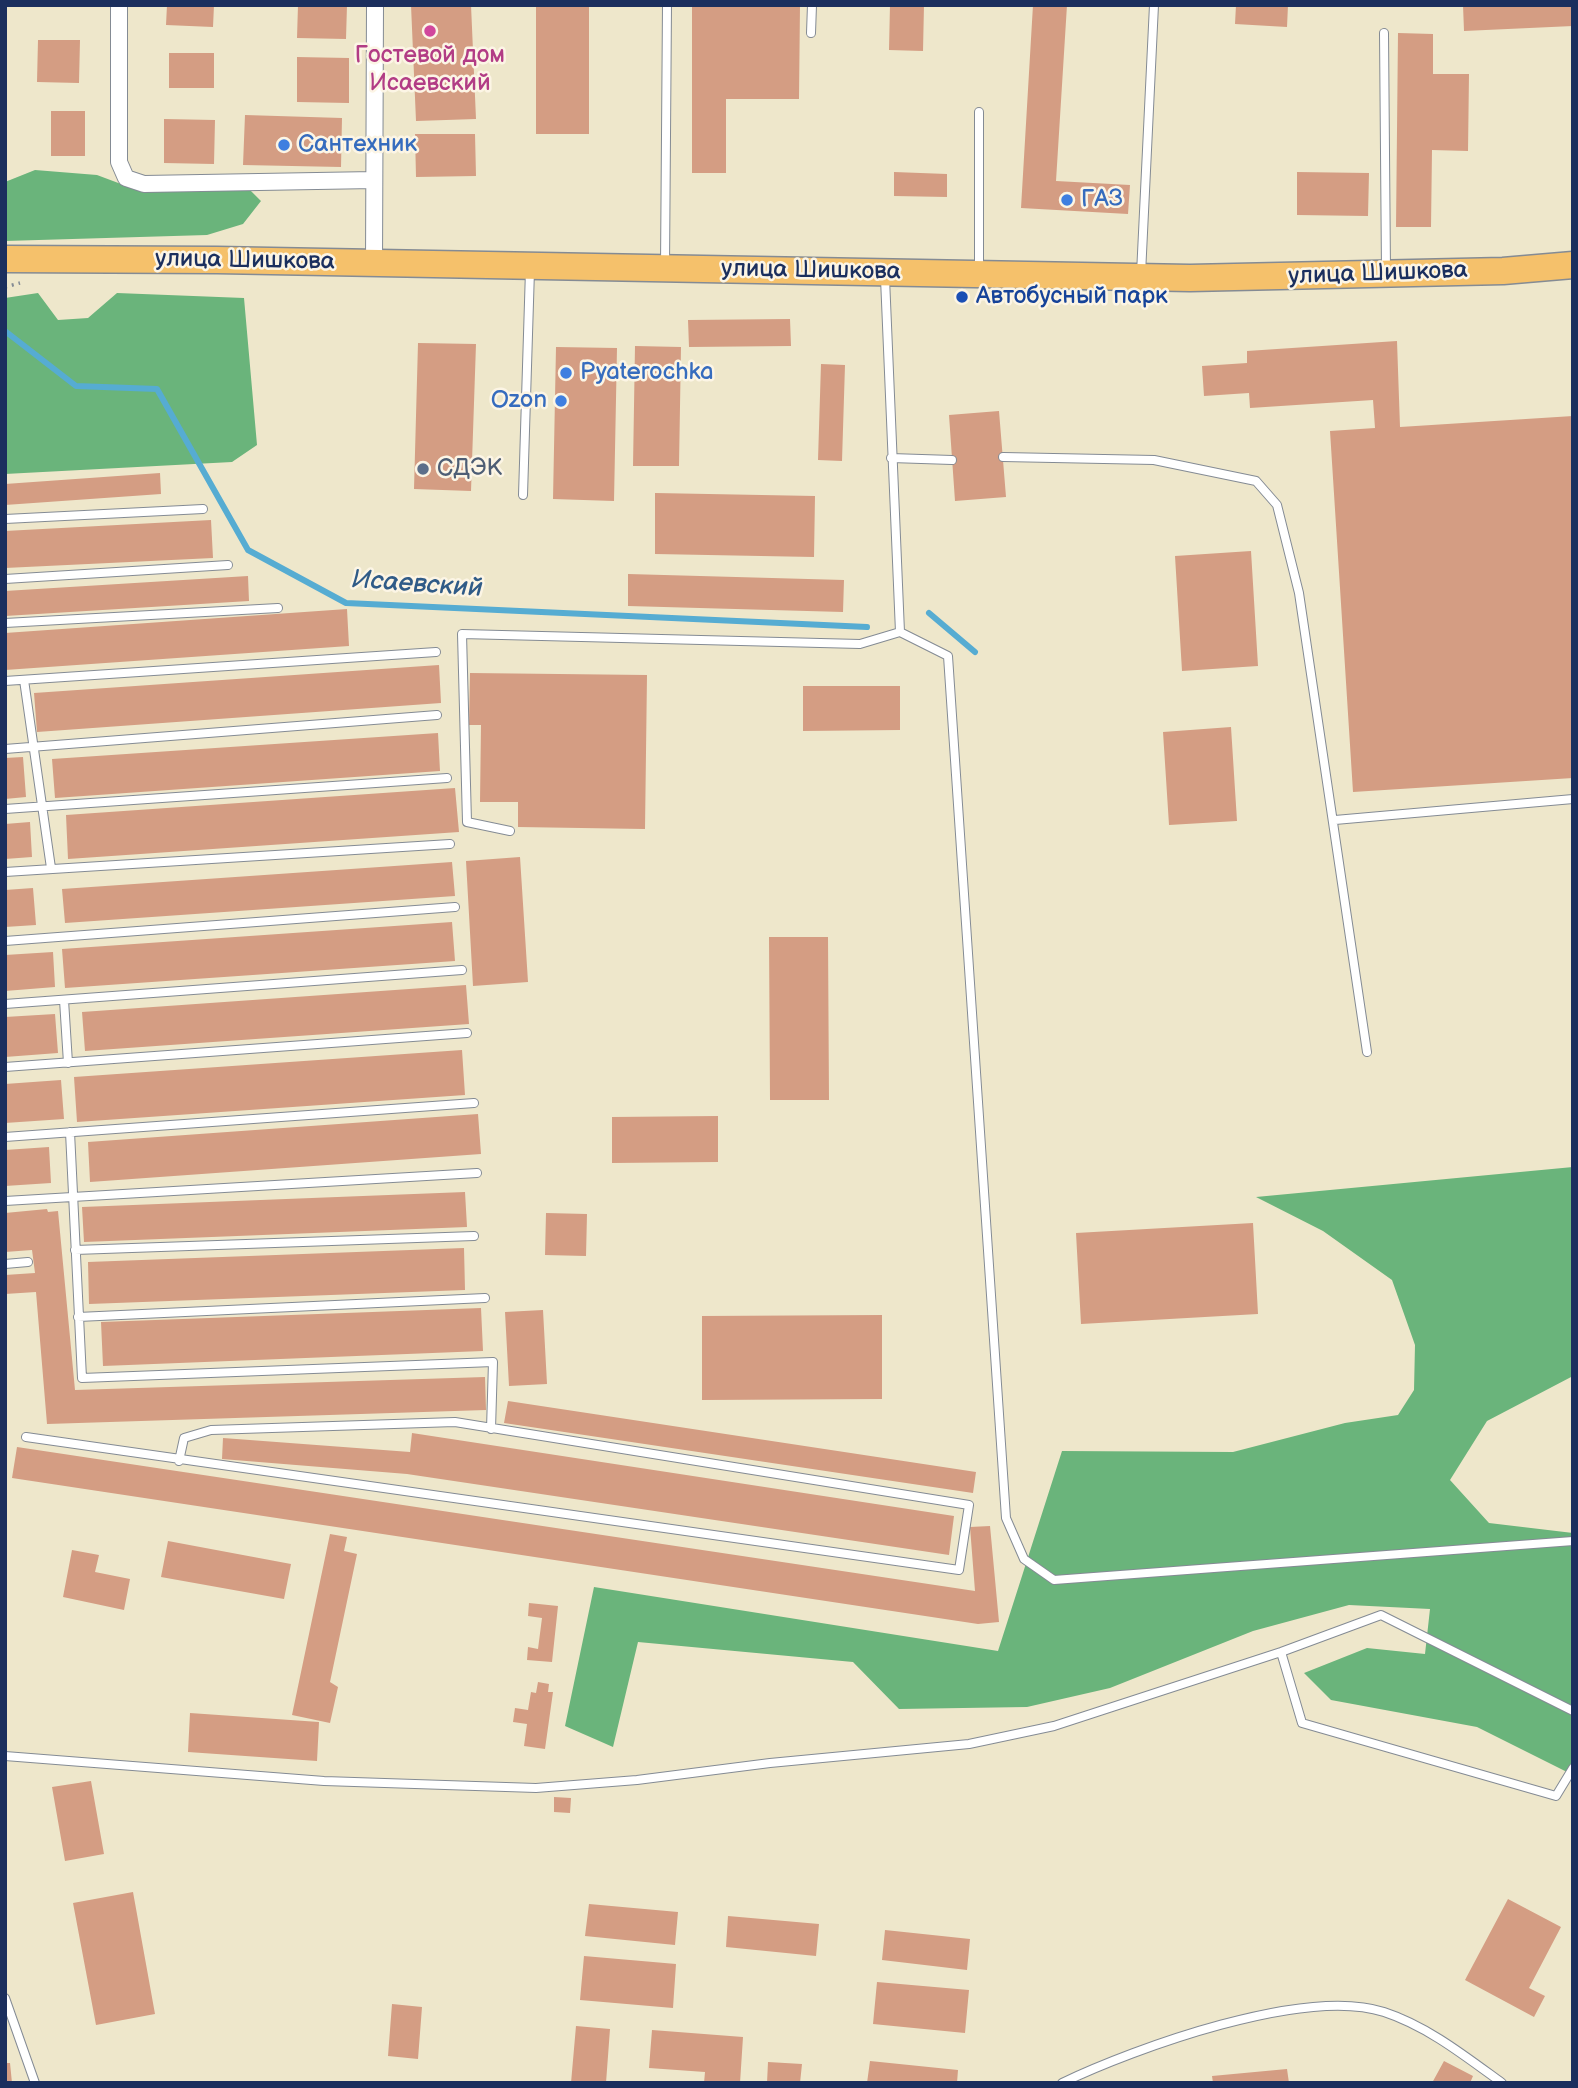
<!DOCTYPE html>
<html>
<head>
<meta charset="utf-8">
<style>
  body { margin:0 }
  #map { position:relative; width:1578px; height:2088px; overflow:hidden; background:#eee7cb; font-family:"Balsamiq Sans",sans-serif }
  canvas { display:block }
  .frame { position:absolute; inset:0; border:7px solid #1b2f5e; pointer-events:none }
</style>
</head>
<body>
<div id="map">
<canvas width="1578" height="2088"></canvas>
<div class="frame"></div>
</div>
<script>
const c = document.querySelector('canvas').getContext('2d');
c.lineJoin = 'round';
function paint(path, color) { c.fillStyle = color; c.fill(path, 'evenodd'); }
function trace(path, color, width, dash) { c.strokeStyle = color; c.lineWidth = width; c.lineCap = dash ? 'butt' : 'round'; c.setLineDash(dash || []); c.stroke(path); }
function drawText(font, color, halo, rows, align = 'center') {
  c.font = font + ' "Balsamiq Sans",sans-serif'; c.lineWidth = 5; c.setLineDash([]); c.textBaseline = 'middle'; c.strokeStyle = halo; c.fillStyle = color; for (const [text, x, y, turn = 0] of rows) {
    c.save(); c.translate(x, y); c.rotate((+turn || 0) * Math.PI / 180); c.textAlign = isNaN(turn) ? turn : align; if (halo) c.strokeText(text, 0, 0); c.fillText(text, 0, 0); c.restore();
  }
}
paint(new Path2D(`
  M35,170L97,175L121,184L144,187L246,186L261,201L243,224L207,235L5,241V182Z
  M38,293L58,320L88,318L117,293L244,298L257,445L232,462L5,474V298Z
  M1573,1167V1376L1487,1421L1450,1480L1489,1523L1573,1533V1775L1477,1727L1331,1700L1304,1673L1367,1648L1425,1654L1430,1609L1349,1605L1253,1631L1110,1688L1027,1707L899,1709L853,1662L638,1642L613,1747L565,1726L594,1587L998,1651L1062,1451L1233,1452L1345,1423L1398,1415L1414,1390L1415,1345L1392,1280L1323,1231L1256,1197Z`), '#6ab47b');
trace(new Path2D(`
  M5,331L76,386L157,389L248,550L346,603L867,627
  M929,613L975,652`), '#56acd2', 6);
paint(new Path2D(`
  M167,5H214L213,27L166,25Z
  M298,5H347L346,39L297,38Z
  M411,5H471L476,119L416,121Z
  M536,5H589V134H536Z
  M692,5H800L799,99H726V173H692Z
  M890,5H924L923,51L889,50Z
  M1033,5H1067L1056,181L1130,185L1128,214L1021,208Z
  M1236,5H1288L1287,27L1235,24Z
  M1463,5H1573V26L1464,31Z
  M1398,33L1433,34V74H1469L1468,151L1432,150L1431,227H1396Z
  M38,40H80L79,83L37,82Z
  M169,53H214V88H169Z
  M297,57L349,58V103L297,102Z
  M51,111H85V156H51Z
  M245,115L342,118L341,167L243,165Z
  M164,119L215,120L214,164L164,163Z
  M415,134H475L476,176L416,177Z
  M894,172L947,174V197L894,196Z
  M1297,172L1369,173L1368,216L1297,215Z
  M790,319L791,346L689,347L688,320Z
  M1397,341L1400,427L1573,416V778L1353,792L1330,431L1375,428L1373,400L1250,408L1249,393L1204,396L1202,366L1247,363V351Z
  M418,343L476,344L471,491L414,489Z
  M635,346L681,347L679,466H633Z
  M556,347L617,348L614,501L553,499Z
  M821,364L845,365L842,461L818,460Z
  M999,411L1006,497L955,501L949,415Z
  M160,473L161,494L5,505V484Z
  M655,493L815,496L814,557L655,554Z
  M211,520L213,558L5,568V531Z
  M1251,551L1258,666L1182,671L1175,556Z
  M628,574L844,580L843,612L628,606Z
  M248,576L249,601L5,616V591Z
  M347,609L349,646L5,670V633Z
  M439,665L441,703L37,732L34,693Z
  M470,673L647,675L645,829L518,827V802H480L481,725H469Z
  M803,686H900V730L803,731Z
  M1231,727L1237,821L1169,825L1163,732Z
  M438,733L440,771L55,798L52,759Z
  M23,757L26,797L5,799V758Z
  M455,788L459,832L68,859L66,815Z
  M30,822L32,857L5,859V824Z
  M520,857L528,982L473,986L466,861Z
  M452,862L455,896L65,923L62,889Z
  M33,888L36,925L5,927V890Z
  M452,922L455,961L65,988L62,949Z
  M769,937H828L829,1100H770Z
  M53,952L55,987L5,991V955Z
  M466,985L469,1024L85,1051L82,1012Z
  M55,1014L58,1053L5,1057V1017Z
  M462,1050L465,1095L77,1122L74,1077Z
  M61,1080L64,1119L5,1123V1084Z
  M478,1114L481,1154L90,1182L88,1142Z
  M718,1116V1162L612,1163V1117Z
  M49,1147L51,1183L5,1186V1150Z
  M465,1192L467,1227L84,1242L82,1207Z
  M47,1209L48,1212L58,1211L75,1390L485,1377L486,1410L47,1424L36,1292L5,1294V1275L35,1273L32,1250L5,1252V1213Z
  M546,1213L587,1214L586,1256L545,1255Z
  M1253,1223L1258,1314L1081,1324L1076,1233Z
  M464,1248L465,1290L89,1304L88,1262Z
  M481,1308L483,1351L103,1366L101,1322Z
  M543,1310L547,1384L509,1386L505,1312Z
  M882,1315V1399L702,1400V1316Z
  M508,1401L976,1472L973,1493L504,1423Z
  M412,1433L954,1516L949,1555L407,1474L222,1459L223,1438L410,1452Z
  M17,1447L975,1591L970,1527L990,1526L999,1622L978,1624L12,1478Z
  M330,1534L347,1537L344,1551L357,1554L330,1682L338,1687L330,1723L292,1715Z
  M168,1541L291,1564L284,1599L161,1577Z
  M72,1550L99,1555L95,1572L130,1579L124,1610L63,1597Z
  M529,1603L558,1606L552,1662L527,1660L528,1647L538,1649L542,1618L528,1616Z
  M538,1682L549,1684L548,1692H553L545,1749L524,1746L527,1724L513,1722L515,1708L528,1710L531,1692L536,1693Z
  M190,1713L319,1722L317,1761L188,1752Z
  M91,1781L104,1854L65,1861L52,1787Z
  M554,1797L571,1798L570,1813L554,1812Z
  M133,1892L155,2014L96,2025L73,1903Z
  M1508,1899L1561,1927L1529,1988L1545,1996L1534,2017L1465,1980Z
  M589,1904L678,1912L675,1945L585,1936Z
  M728,1916L819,1924L816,1956L726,1947Z
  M885,1930L970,1939L967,1970L882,1960Z
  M584,1956L676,1964L673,2008L580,2000Z
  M877,1982L969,1990L965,2033L873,2024Z
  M392,2004L422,2007L418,2059L388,2056Z
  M576,2026L610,2029L606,2083H571Z
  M652,2030L743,2037L740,2083H704L705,2072L649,2068Z
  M870,2061L958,2070L957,2083H867Z
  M1444,2061L1473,2076L1470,2083H1432Z
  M768,2062L802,2064L800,2083H767Z
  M5,2063H10L12,2083H5Z
  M1287,2069L1289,2083H1213L1212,2076Z`), '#d49d83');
const lane = new Path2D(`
  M811,33L812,5
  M1384,33L1386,271
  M979,112V269
  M665,266L667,5
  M1141,274L1154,5
  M885,278L900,632
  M1003,457L1154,460L1256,481L1277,505L1299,593L1367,1052
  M891,458L952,460
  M523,495L530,270
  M5,519L203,509
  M5,579L228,565
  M5,623L278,608
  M24,680L51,868
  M5,681L436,652
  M5,749L437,715
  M5,809L447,778
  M1335,820L1573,799
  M510,831L467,822L462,634L860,644L900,632L948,656L1006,1518L1024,1559L1054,1580L1573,1541
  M5,872L450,844
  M5,941L455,907
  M64,1000L68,1063
  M5,1004L462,970
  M5,1067L467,1033
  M70,1132L82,1378L493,1362L491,1429
  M5,1137L474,1103
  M5,1201L477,1173
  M75,1250L474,1236
  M5,1264L28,1262
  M78,1317L485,1298
  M26,1437L959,1570L969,1505L455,1422L211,1430L184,1438L179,1461
  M1281,1652L1302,1723L1556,1796L1573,1768
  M5,1756L324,1781L536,1788L637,1780L770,1763L969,1744L1054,1726L1281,1652L1381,1615L1573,1711
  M5,1998L35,2083
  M1062,2083C1135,2048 1306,1986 1384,2012C1427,2026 1465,2056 1502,2083`);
const street = new Path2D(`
  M119,5V162L126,178L144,184L374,180
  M374,264L375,5`);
const primary = new Path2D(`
  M5,259L217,260L1190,278L1503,271L1573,265`);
trace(lane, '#848b94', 10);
trace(street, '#848b94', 18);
trace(primary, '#848b94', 29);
trace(new Path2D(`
  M5,287L20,283`), '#848b94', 3.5, [2, 5]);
trace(lane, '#fff', 8);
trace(street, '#fff', 16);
trace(primary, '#f5c16b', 26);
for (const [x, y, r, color] of [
  [430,31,7,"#d1479c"],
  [284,145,7,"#3f7fe0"],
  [1067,200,7,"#3f7fe0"],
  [962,297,7,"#1a4fb4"],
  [566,373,7,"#3f7fe0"],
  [561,401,7,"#3f7fe0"],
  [423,469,7,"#5c6f8a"]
]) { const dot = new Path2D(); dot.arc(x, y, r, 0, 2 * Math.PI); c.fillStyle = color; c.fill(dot); trace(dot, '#fcf5e5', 2.5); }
drawText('24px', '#b23c85', '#fcf5e5', [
  ["Гостевой дом",430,56],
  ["Исаевский",430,84]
]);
drawText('24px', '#366cbe', '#fcf5e5', [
  ["Сантехник",298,145],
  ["ГАЗ",1081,200],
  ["Pyaterochka",580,373],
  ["Ozon",547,401,"right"]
], 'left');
drawText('24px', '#1b2f5e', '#fcf5e5', [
  ["улица Шишкова",245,261,1],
  ["улица Шишкова",811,271,1],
  ["улица Шишкова",1378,274,-2]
]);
drawText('24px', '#164399', '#fcf5e5', [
  ["Автобусный парк",976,297]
], 'left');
drawText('24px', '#4e5e75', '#fcf5e5', [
  ["СДЭК",437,469]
], 'left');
drawText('italic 26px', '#305b87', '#fcf5e5', [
  ["Исаевский",417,585,4]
]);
</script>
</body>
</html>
